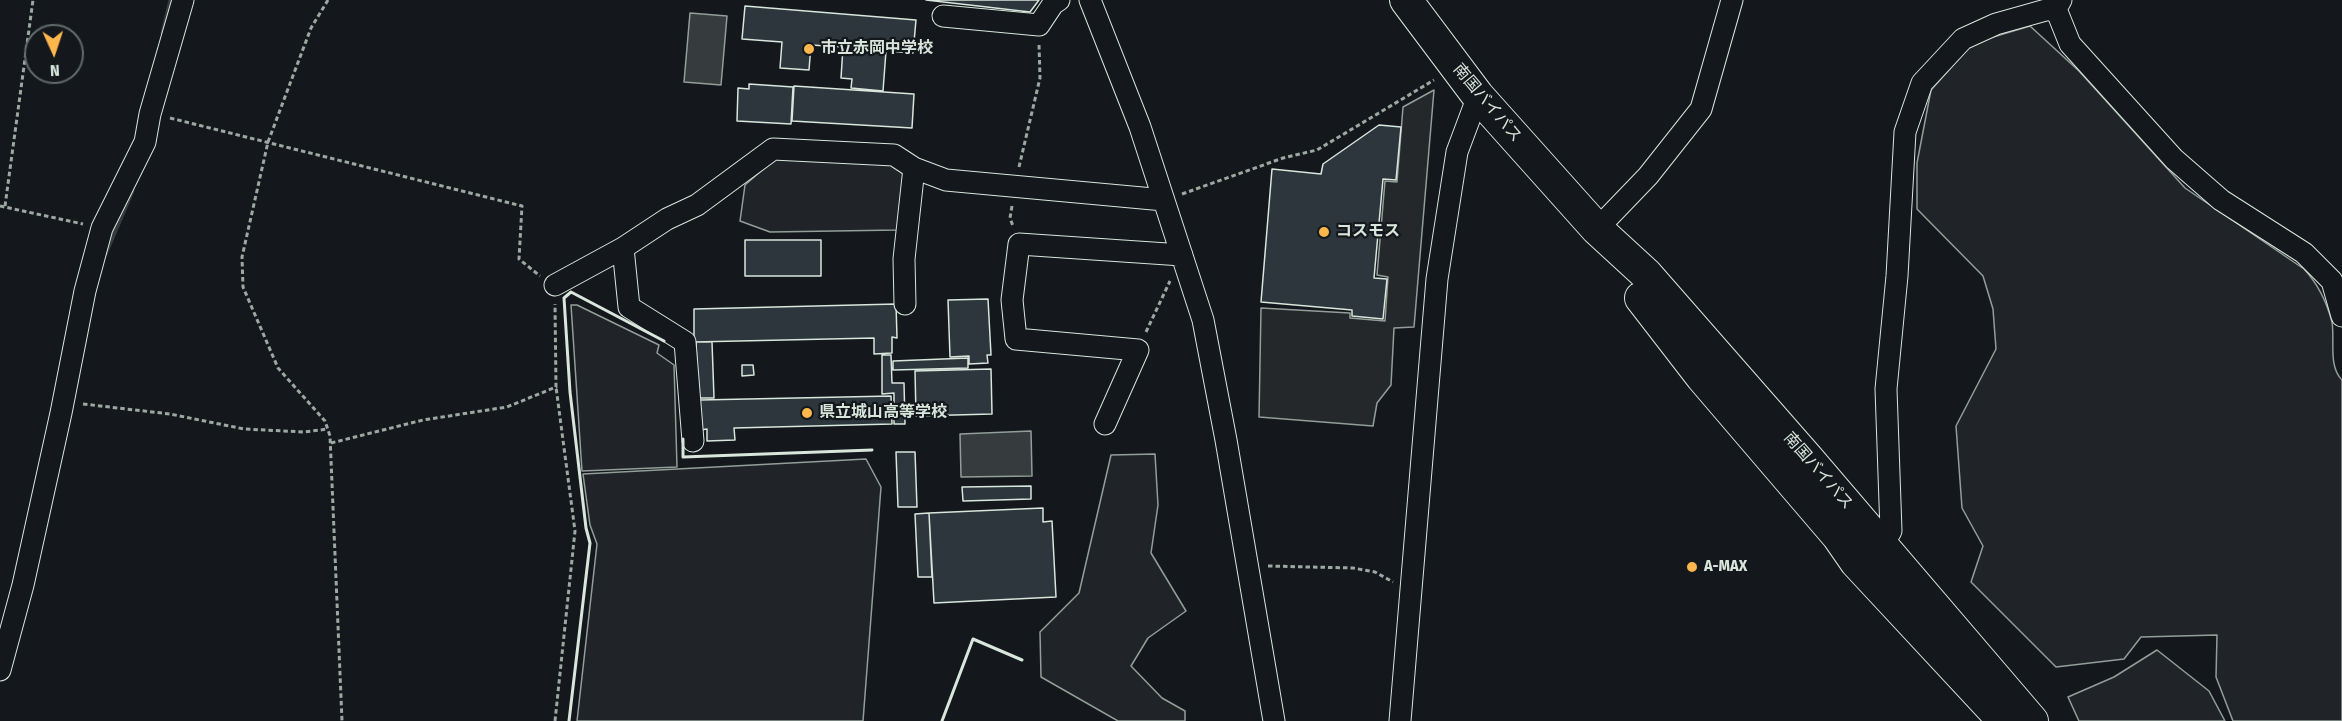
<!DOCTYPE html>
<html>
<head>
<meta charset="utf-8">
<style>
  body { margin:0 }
  #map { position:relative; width:2342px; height:721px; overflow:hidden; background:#14181c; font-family:"Fira Sans Condensed",sans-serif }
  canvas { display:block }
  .north { position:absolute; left:24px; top:24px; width:60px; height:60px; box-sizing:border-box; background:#14181c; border:2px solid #626a69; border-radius:50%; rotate:177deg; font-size:16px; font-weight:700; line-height:24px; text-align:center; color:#d8e6dc }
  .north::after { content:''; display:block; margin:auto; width:21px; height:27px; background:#ffb74d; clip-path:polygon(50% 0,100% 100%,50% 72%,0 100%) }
</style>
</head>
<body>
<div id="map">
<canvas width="2342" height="721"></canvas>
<div class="north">N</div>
</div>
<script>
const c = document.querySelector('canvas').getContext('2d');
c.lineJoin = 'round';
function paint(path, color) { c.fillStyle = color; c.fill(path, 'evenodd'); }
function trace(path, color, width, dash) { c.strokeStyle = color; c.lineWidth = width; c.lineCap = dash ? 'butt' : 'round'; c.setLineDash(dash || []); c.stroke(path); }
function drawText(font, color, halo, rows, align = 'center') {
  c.font = font + ' "Fira Sans Condensed","Noto Sans JP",sans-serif'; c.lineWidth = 4.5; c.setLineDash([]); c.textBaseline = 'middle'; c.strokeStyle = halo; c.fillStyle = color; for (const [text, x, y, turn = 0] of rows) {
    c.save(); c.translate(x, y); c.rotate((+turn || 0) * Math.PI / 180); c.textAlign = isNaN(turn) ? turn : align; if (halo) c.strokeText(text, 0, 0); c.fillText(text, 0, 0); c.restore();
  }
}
const green = new Path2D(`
  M2030,26L2079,71L2185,188L2304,269C2317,283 2327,303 2332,322C2335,341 2328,366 2342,380V721H2233L2216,677L2217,635L2141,637L2124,659L2056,667L1971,582L1983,546L1962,508L1956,426L1996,349L1993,309L1983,276L1917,209V163L1931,90L1973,43Z
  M777,157L896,163L904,176L898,230L770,232L740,221L745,185Z
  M571,305H577L659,345L657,353L674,365L677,467L582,471Z
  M1155,454L1158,505L1151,553L1186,611L1148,638L1131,666L1162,698L1185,711V721H1118L1041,677L1040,632L1079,593L1111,455Z
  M866,459L881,487L863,721H577L597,544L590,525L583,474Z
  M2157,650L2209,691L2225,721H2079L2068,697L2114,677Z`);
paint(green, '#202428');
trace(green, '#939e99', 1.5);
const parking = new Path2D(`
  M1434,90L1414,327L1394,328L1391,385L1377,403L1373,426L1259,417L1261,308L1350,313V318L1385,321L1388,277L1377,275L1385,181L1397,182L1403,107Z`);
paint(parking, '#24282b');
trace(parking, '#939e99', 1.5);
const water = new Path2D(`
  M690,13L727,16L721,85L684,82Z
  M1031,431L1032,476L961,477L960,434Z`);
paint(water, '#363b3e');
trace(water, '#939e99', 1.5);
trace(new Path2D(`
  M163,33L171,0
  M105,254L132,191`), '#363b3e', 5);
const building = new Path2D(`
  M926,0H1039L1030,12Z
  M745,6L916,20L913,53L886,51L883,91L851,88L852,79L841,78L843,47L811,45L809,70L780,68L782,42L742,39Z
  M749,84L793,87L791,124L737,121L738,88L749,89Z
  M794,86L914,94L912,128L792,121Z
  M1379,125L1401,127L1396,180L1383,179L1374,278L1387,279L1383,319L1352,316V310L1261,302L1272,169L1321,174L1323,164Z
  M745,240H821V276H745Z
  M988,299L991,355H987L988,363L969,364V356L950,357L948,300Z
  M896,304L897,338L892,337V353L874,354V338L694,342V309Z
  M696,342H712L714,398H698Z
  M882,355H891L892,383H904L905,424H894V393L882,394Z
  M968,358V368L893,370V361Z
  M742,365H753L754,375L742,376Z
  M991,369L992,414L916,416L915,371Z
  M891,396L892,424L734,428L735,440L707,441V429L701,430L700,400Z
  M896,452H915L917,507H898Z
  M1031,486V499L963,501L962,487Z
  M1043,508V522L1052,521L1056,597L934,603L929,513Z
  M929,513L932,577H918L915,514Z`);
paint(building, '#2c363c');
trace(building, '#d8e6dc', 1.5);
const minor = new Path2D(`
  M1090,0L1140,127L1203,320L1226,440L1274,721
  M2061,0L2056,9L2070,44L2174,159L2221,200L2304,253L2332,281L2342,316
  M943,16L1039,25L1053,4L1059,0
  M914,168L946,180L1164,200
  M1597,229L1648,176L1701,109L1732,0
  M555,285L623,248
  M1105,424L1138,350L1016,339L1012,300L1019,244L1182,255
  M693,441L685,342L629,307L623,248L667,219L697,205L773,149L894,155L914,168L904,259L905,304
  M1872,552L1882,545L1891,531L1886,389L1897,276L1905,132L1922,83L1963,39L1996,24L2046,10L2056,9
  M0,670L23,585L61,413L85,291L102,228L145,142L150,114L183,0
  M1400,721L1437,279L1457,152L1478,96`);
const highway = new Path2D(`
  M1406,0L1478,96L1597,229L1646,274L1808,459L2032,721
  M1641,298L1702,377L1838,536L1856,562L2003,720`);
trace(minor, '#d8e6dc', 23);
trace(highway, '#d8e6dc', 34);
trace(new Path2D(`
  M328,0L311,28L268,142L242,257L243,287L278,368L325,421L330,436L342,721
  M170,118L522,206L519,259L540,276
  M1019,167L1040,78L1039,44
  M1182,194L1283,158L1317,150L1434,80
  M0,206L83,224
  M5,206L33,0
  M1012,206L1010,218L1013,226
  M1146,332L1170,281
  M83,404L170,414L244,429L304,432L328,429
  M331,443L423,420L507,407L556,387L555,304
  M1268,566L1353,568L1375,572L1393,582
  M555,721L575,531L556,387`), '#9da8a2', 3, [4.5, 3]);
trace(minor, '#14181c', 21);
trace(highway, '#14181c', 32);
trace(new Path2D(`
  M683,439V457L872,450
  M569,721L590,543L586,528L570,392L564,298L571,292L664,341
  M942,721L973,639L1022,660`), '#d8e6dc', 3);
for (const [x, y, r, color] of [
  [809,49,6,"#ffb74d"],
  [1324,232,6,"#ffb74d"],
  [807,413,6,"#ffb74d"],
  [1692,567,6,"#ffb74d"]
]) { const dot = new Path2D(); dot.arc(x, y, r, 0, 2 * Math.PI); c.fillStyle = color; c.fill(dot); trace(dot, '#14181c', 2); }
drawText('bold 16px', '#d8e6dc', '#14181c', [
  ["市立赤岡中学校",821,49],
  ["コスモス",1336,232],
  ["県立城山高等学校",819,413],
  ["A-MAX",1704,567]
], 'left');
drawText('16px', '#d8e6dc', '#14181c', [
  ["南国バイパス",1487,103,50],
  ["南国バイパス",1818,471,49]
]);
</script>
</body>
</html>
